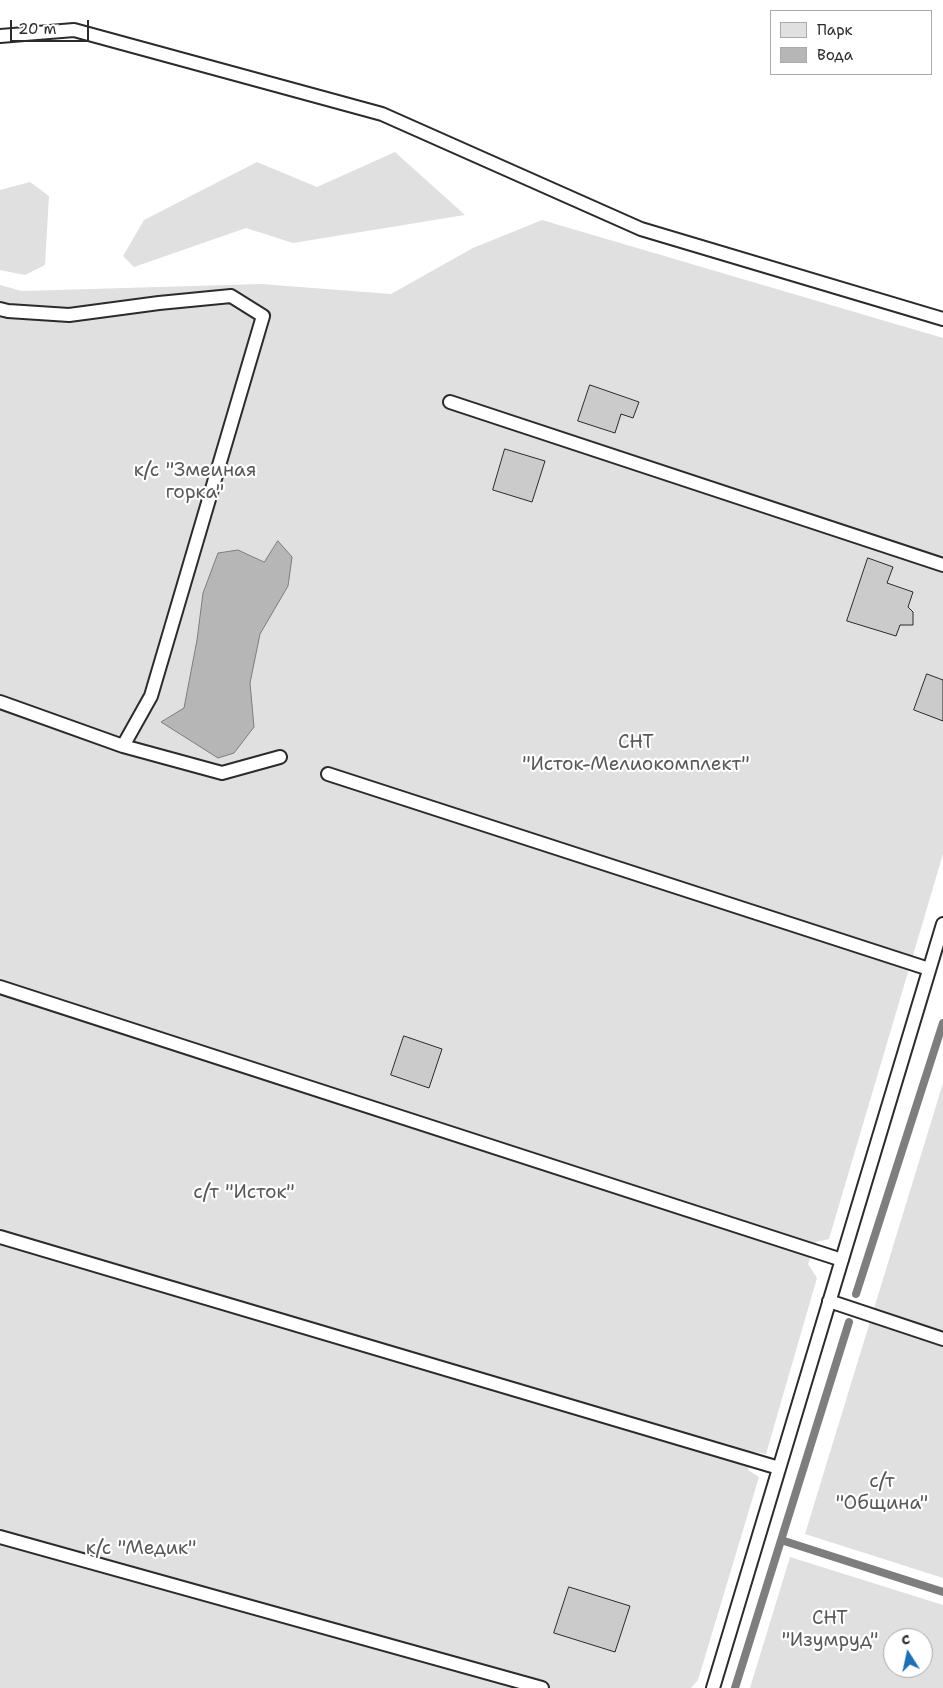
<!DOCTYPE html>
<html>
<head>
<meta charset="utf-8">
<style>
  body { margin:0 }
  #map { position:relative; width:943px; height:1688px; overflow:hidden; background:#fff; font-family:"Shantell Sans",sans-serif }
  canvas { display:block }
  .legend { position:absolute; left:770px; top:10px; width:162px; height:65px; box-sizing:border-box; background:#fff; border:1px solid #aaa; margin:0; padding:6px 9px; list-style:none; font-size:15px; color:#2b2b2b }
  .legend li { display:flex; align-items:center; gap:10px; height:25px }
  .legend b { width:25px; border:1px solid #aaa }
  .north { position:absolute; left:883px; top:1628px; width:50px; height:50px; box-sizing:border-box; background:#fff; border:1px solid #aaa; border-radius:50%; rotate:350deg; font-size:14px; font-weight:700; line-height:20px; text-align:center; color:#2b2b2b }
  .north::after { content:''; display:block; margin:auto; width:18px; height:22px; background:#1f6fb2; clip-path:polygon(50% 0,100% 100%,50% 72%,0 100%) }
  .scale { position:absolute; left:10px; top:20px; width:79px; height:22px; box-sizing:border-box; border:2px solid #2b2b2b; border-top:0; padding-left:6px; font-size:15px; line-height:18px; white-space:nowrap; color:#2b2b2b; -webkit-text-stroke:4px #fff; paint-order:stroke }
</style>
</head>
<body>
<div id="map">
<canvas width="943" height="1688"></canvas>
<ul class="legend">
<li><b style="height:14px;background:#e0e0e0"></b>Парк</li>
<li><b style="height:14px;background:#b6b6b6"></b>Вода</li>
</ul>
<div class="north">С</div>
<div class="scale">20 m</div>
</div>
<script>
const c = document.querySelector('canvas').getContext('2d');
c.lineJoin = 'round';
function paint(path, color) { c.fillStyle = color; c.fill(path, 'evenodd'); }
function trace(path, color, width, dash) { c.strokeStyle = color; c.lineWidth = width; c.lineCap = dash ? 'butt' : 'round'; c.setLineDash(dash || []); c.stroke(path); }
function drawText(font, color, halo, rows, align = 'center') {
  c.font = font + ' "Shantell Sans",sans-serif'; c.lineWidth = 4.5; c.setLineDash([]); c.textBaseline = 'middle'; c.strokeStyle = halo; c.fillStyle = color; for (const [text, x, y, turn = 0] of rows) {
    c.save(); c.translate(x, y); c.rotate((+turn || 0) * Math.PI / 180); c.textAlign = isNaN(turn) ? turn : align; if (halo) c.strokeText(text, 0, 0); c.fillText(text, 0, 0); c.restore();
  }
}
paint(new Path2D(`
  M395,152L465,215L293,243L246,228L134,267L123,256L144,220L257,162L317,187Z
  M30,182L49,196L45,265L25,275L0,270V190Z
  M542,220L943,338V854L829,1239L816,1242L808,1264L817,1278L766,1454L754,1452L748,1470L759,1477L698,1680L691,1688H0V285L22,291L261,284L391,294L473,248Z
  M943,1083V1578L805,1534Z
  M790,1557L943,1605V1688H750ZM893,1638H923V1668H893Z`), '#e0e0e0');
const water = new Path2D(`
  M278,541L292,557L288,586L260,634L250,683L254,727L234,753L218,758L161,722L184,708L197,640L203,593L218,553L238,550L264,562Z`);
paint(water, '#b6b6b6');
trace(water, '#7e7e7e', 1);
trace(new Path2D(`
  M856,1294L943,1023
  M781,1540L943,1592
  M735,1688L849,1322`), '#7e7e7e', 8);
const building = new Path2D(`
  M590,385L639,402L633,418L621,414L615,433L578,421Z
  M505,449L545,461L532,502L493,490Z
  M868,558L893,567L887,583L913,592L908,607L913,612V625H900L896,636L847,621Z
  M927,674L943,680V721L914,710Z
  M404,1036L442,1049L429,1088L391,1075Z
  M569,1587L630,1606L615,1652L554,1633Z`);
paint(building, '#cbcbcb');
trace(building, '#2b2b2b', 1);
const service = new Path2D(`
  M0,36L74,30L382,114L641,229L943,319
  M0,309L8,311L69,315L159,303L231,296L263,316L151,696L123,746
  M450,402L943,565
  M0,702L123,746L222,773L280,757
  M328,774L929,969
  M0,987L842,1260
  M0,1237L779,1468
  M829,1301L943,1339
  M0,1537L542,1688
  M713,1688L943,924`);
trace(service, '#2b2b2b', 16);
trace(service, '#fff', 12);
drawText('19px', '#585858', '#fff', [
  ["к/с \"Змеиная",195,471],
  ["горка\"",195,493],
  ["СНТ",636,743],
  ["\"Исток-Мелиокомплект\"",636,765],
  ["с/т \"Исток\"",244,1193],
  ["с/т",882,1482],
  ["\"Община\"",882,1504],
  ["к/с \"Медик\"",141,1549],
  ["СНТ",830,1619],
  ["\"Изумруд\"",830,1641]
]);
</script>
</body>
</html>
